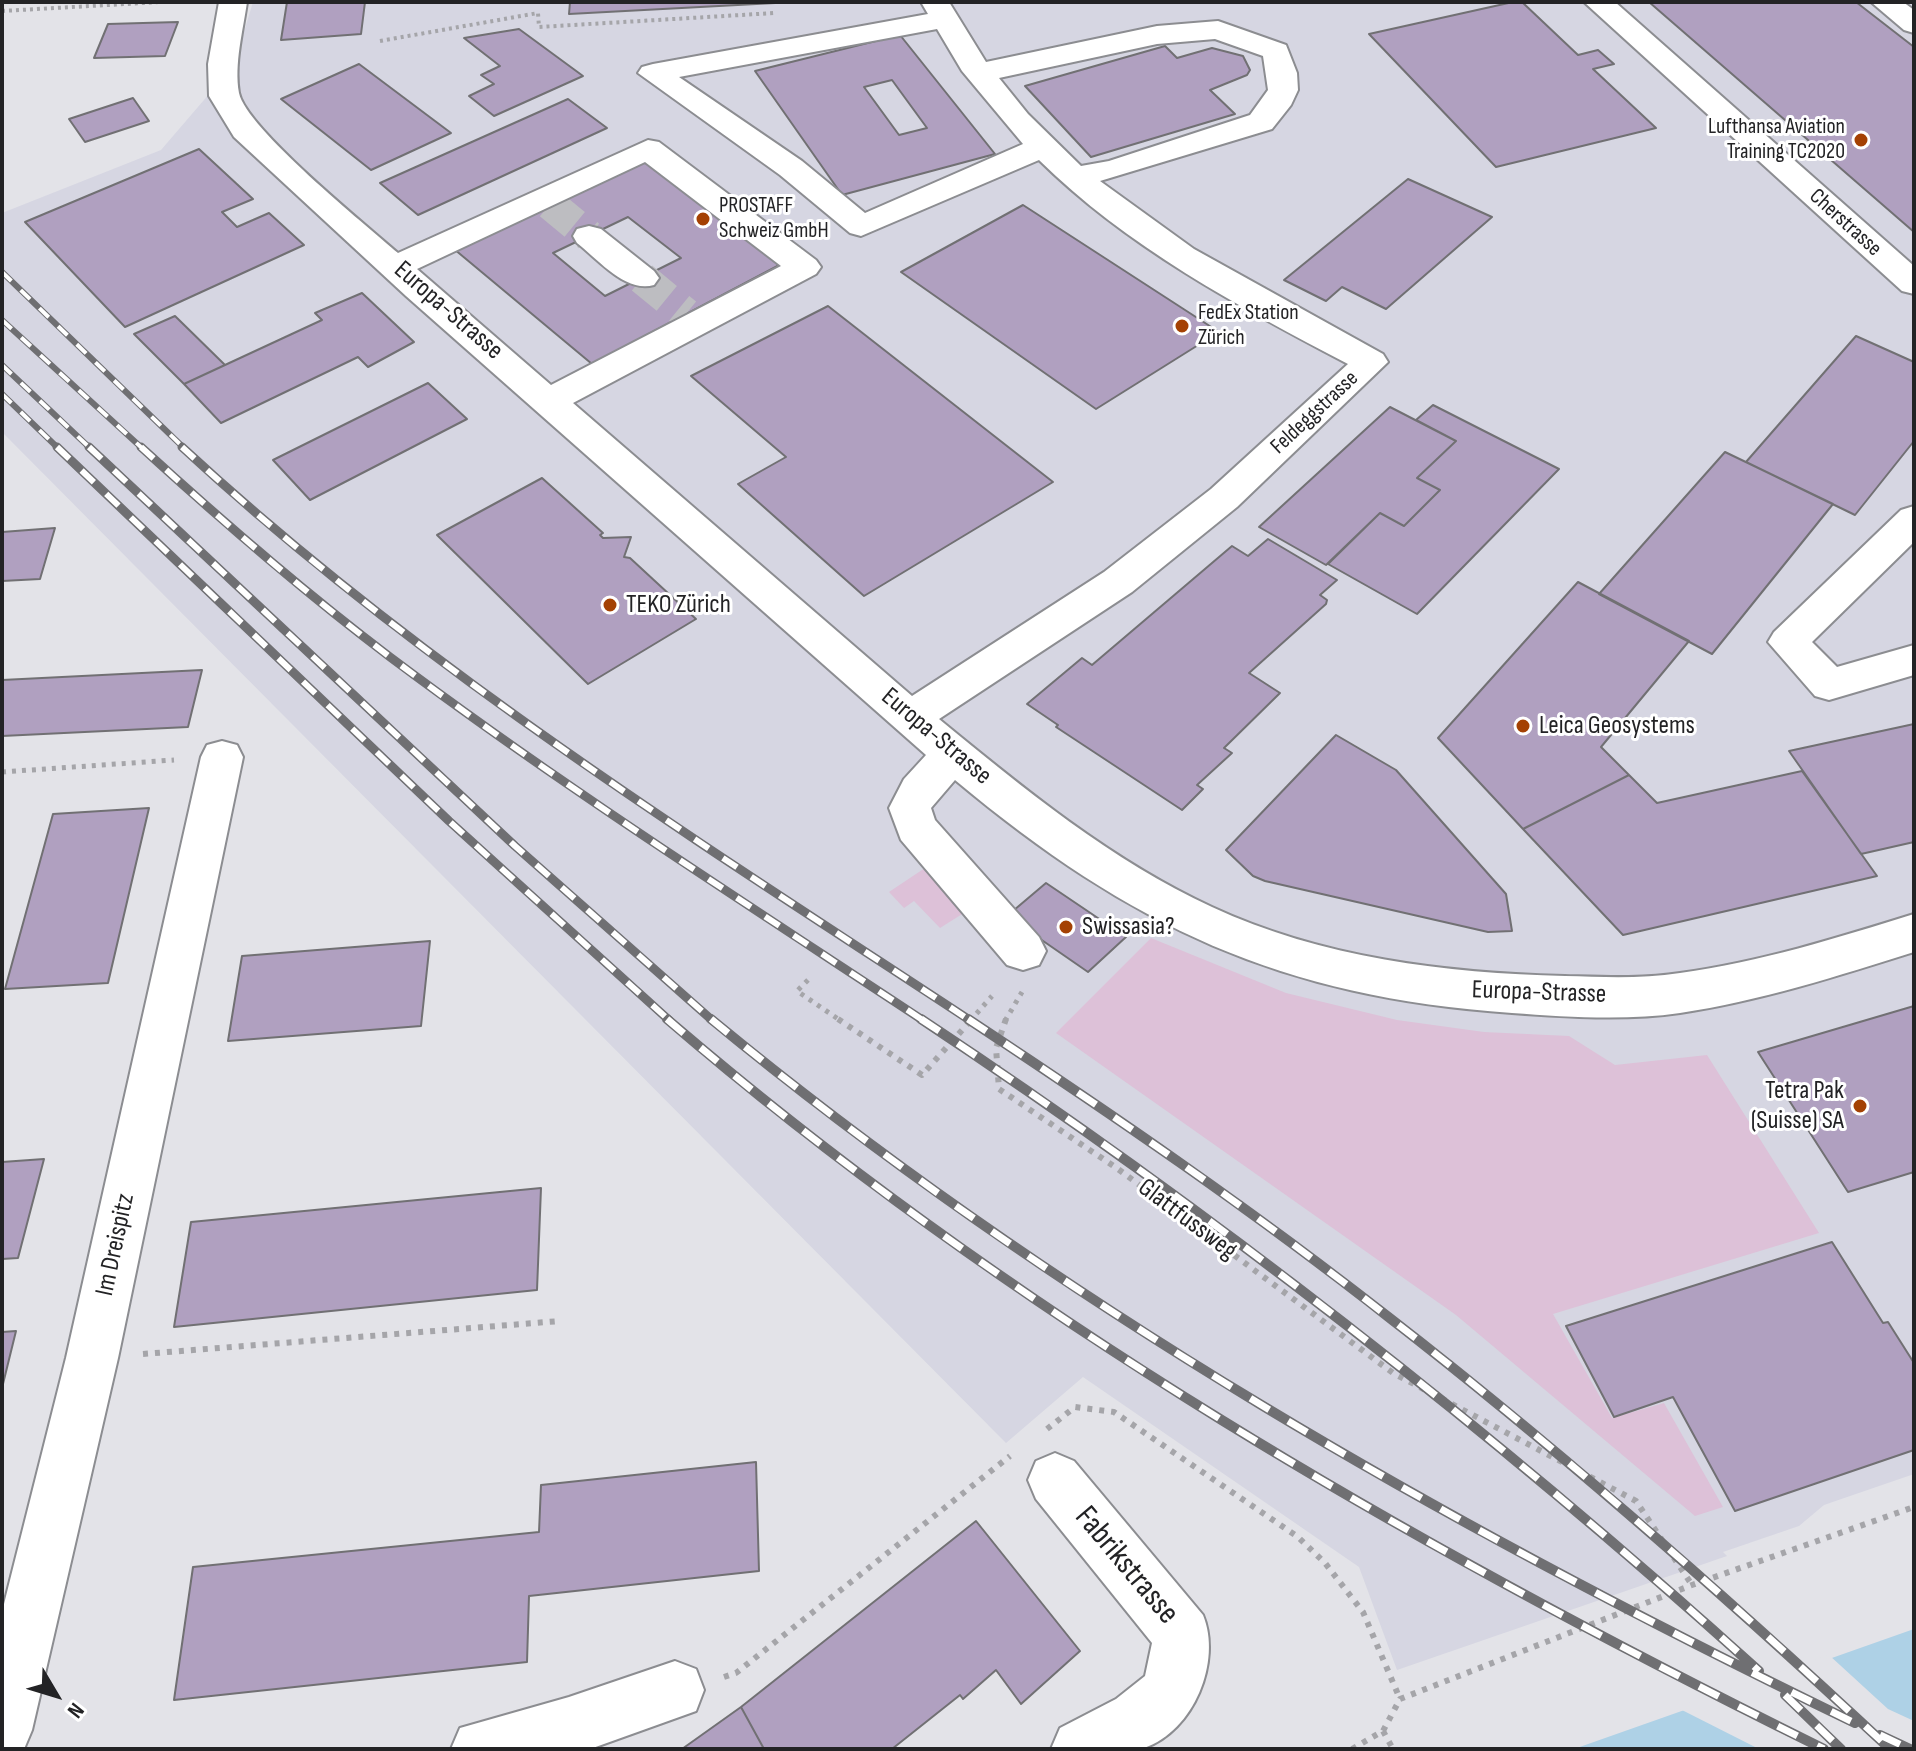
<!DOCTYPE html>
<html>
<head>
<meta charset="utf-8">
<style>
  body { margin:0 }
  #map { position:relative; width:1916px; height:1751px; overflow:hidden; background:#e3e3e8; font-family:"Sofia Sans Condensed",sans-serif }
  canvas { display:block }
  .frame { position:absolute; inset:0; border:4px solid #232325; pointer-events:none }
  .north { position:absolute; left:16px; top:1655px; width:80px; height:80px; -webkit-text-stroke:6px #fff; paint-order:stroke; rotate:128deg; font-size:22px; font-weight:700; line-height:32px; text-align:center; color:#232325 }
  .north::after { content:''; display:block; margin:auto; width:28px; height:36px; background:#232325; clip-path:polygon(50% 0,100% 100%,50% 72%,0 100%) }
</style>
</head>
<body>
<div id="map">
<canvas width="1916" height="1751"></canvas>
<div class="frame"></div>
<div class="north">N</div>
</div>
<script>
const c = document.querySelector('canvas').getContext('2d');
c.lineJoin = 'round';
function paint(path, color) { c.fillStyle = color; c.fill(path, 'evenodd'); }
function trace(path, color, width, dash) { c.strokeStyle = color; c.lineWidth = width; c.lineCap = dash ? 'butt' : 'round'; c.setLineDash(dash || []); c.stroke(path); }
function drawText(font, color, halo, rows, align = 'center') {
  c.font = font + ' "Sofia Sans Condensed",sans-serif'; c.lineWidth = 6; c.setLineDash([]); c.textBaseline = 'middle'; c.strokeStyle = halo; c.fillStyle = color; for (const [text, x, y, turn = 0] of rows) {
    c.save(); c.translate(x, y); c.rotate((+turn || 0) * Math.PI / 180); c.textAlign = isNaN(turn) ? turn : align; if (halo) c.strokeText(text, 0, 0); c.fillText(text, 0, 0); c.restore();
  }
}
paint(new Path2D(`
  M253,2H1914V1474L1824,1505L1799,1526L1723,1552L1727,1556L1397,1670L1359,1567L1083,1377L1006,1443L2,432V213L161,150L234,65Z`), '#d6d6e2');
paint(new Path2D(`
  M925,868L967,911L940,928L914,901L904,908L889,892Z
  M1151,938L1286,993L1397,1020L1484,1032L1569,1036L1615,1065L1707,1055L1819,1233L1553,1314L1612,1418L1664,1403L1723,1507L1695,1516L1456,1315L1056,1033Z`), '#ddc1d8');
paint(new Path2D(`
  M1914,1629V1749H1574Z`), '#aed1e6');
paint(new Path2D(`
  M1829,1655L1888,1709L1914,1721V1749H1759L1676,1707Z`), '#e3e3e8');
const building = new Path2D(`
  M287,2H365L361,34L281,40Z
  M570,2H794L569,14Z
  M1513,2H1522L1578,55L1598,50L1614,64L1593,69L1656,128L1496,167L1369,34Z
  M1649,2H1856L1914,47V232Z
  M178,22L165,56L94,58L108,24Z
  M519,29L583,76L494,116L469,96L494,84L481,75L500,66L464,38Z
  M900,35L995,154L842,195L755,71ZM892,80L927,128L899,135L864,87Z
  M1165,46L1177,58L1212,48L1243,56L1250,70L1247,75L1210,90L1235,114L1091,157L1025,86Z
  M359,64L451,133L371,170L281,99Z
  M133,98L149,121L85,142L69,119Z
  M568,99L607,128L418,215L380,183Z
  M199,149L253,199L222,212L237,227L269,213L304,245L125,327L25,222Z
  M643,158L785,262L592,364L454,249ZM628,217L681,258L605,296L553,253Z
  M1408,179L1492,217L1386,309L1342,287L1326,301L1284,280Z
  M1023,205L1219,332L1096,409L901,272Z
  M362,293L414,342L368,367L358,357L221,423L184,384L322,320L315,313Z
  M828,306L1053,482L864,596L738,484L786,457L691,376Z
  M175,316L225,365L184,384L134,334Z
  M1856,336L1914,362V441L1855,515L1746,462Z
  M428,383L467,419L310,500L273,460Z
  M1433,405L1559,469L1417,614L1328,564L1380,513L1404,526L1440,490L1417,478L1456,441L1416,420Z
  M1390,407L1456,441L1417,478L1440,490L1404,526L1380,513L1326,565L1259,527Z
  M1725,452L1833,504L1712,654L1599,594Z
  M542,478L603,533L600,535L603,538L631,537L624,557L630,558L696,619L588,684L437,535Z
  M55,528L40,579L2,581V532Z
  M1268,539L1337,580L1320,595L1327,600L1326,604L1249,673L1280,693L1224,748L1232,753L1197,785L1203,789L1182,810L1056,727L1058,725L1027,704L1082,658L1092,665L1232,546L1248,556Z
  M1578,582L1689,641L1601,747L1629,775L1523,829L1438,738Z
  M202,670L188,727L2,736V680Z
  M1914,724V842L1861,854L1789,751Z
  M1336,735L1396,770L1506,894L1512,931L1488,932L1265,881L1253,876L1226,850Z
  M1802,771L1877,876L1623,935L1523,829L1629,775L1657,803Z
  M149,808L108,983L5,989L53,814Z
  M1046,883L1126,937L1088,972L1007,916Z
  M430,941L421,1026L228,1041L242,956Z
  M1914,1006V1172L1848,1192L1758,1052Z
  M44,1159L18,1258L2,1259V1162Z
  M541,1188L537,1290L174,1327L191,1222Z
  M1832,1242L1883,1323L1888,1322L1914,1363V1450L1735,1511L1673,1397L1614,1417L1566,1326Z
  M16,1331L2,1388V1332Z
  M756,1462L759,1571L529,1596L527,1662L174,1700L193,1567L539,1532L541,1485Z
  M976,1521L1080,1651L1021,1704L996,1670L963,1699L960,1695L892,1749H764L741,1707Z
  M741,1707L764,1749H682Z`);
paint(building, '#b0a0c0');
trace(building, '#717073', 2);
trace(new Path2D(`
  M550,204L589,236
  M642,278L686,314`), '#bdbdc1', 32, [32, 16]);
const minor = new Path2D(`
  M219,2H247C243,31 234,64 239,93C246,128 366,225 398,253L648,140L659,142L816,260L821,267L816,274L573,403L912,696L1104,572L1211,489L1348,364C1239,307 1126,246 1039,160L861,236L850,233L780,175L638,73L642,67L653,64L928,14L921,2H949L986,62L1157,26L1218,21L1286,45L1297,73L1298,90L1291,105L1272,129L1100,181L1194,249L1383,354L1388,362L1237,507L1132,592L939,719C1023,788 1112,861 1212,907C1322,958 1445,973 1565,976C1603,977 1642,979 1680,973C1760,962 1837,938 1914,914V952C1838,976 1760,1001 1680,1013C1626,1021 1566,1017 1512,1013C1281,997 1131,927 955,780L931,808L935,820L1039,937L1046,951L1039,965L1023,970L1007,965L901,840L889,808L904,779L926,755L406,296L234,137L209,96L208,64ZM937,29L962,71L1023,144L865,213L802,161L679,77ZM1215,39L1263,56L1268,90L1250,115L1109,161L1081,166L1028,114L999,78L1157,44ZM645,162L781,266L551,385L417,269Z
  M1584,2H1615L1914,266V294L1902,291Z
  M1871,2H1903L1914,10V33L1904,30Z
  M589,226L601,229L654,271L659,278L654,285C625,293 599,260 577,243L573,236L577,229Z
  M1914,506V542L1812,642L1837,667L1914,645V675L1829,700L1815,696L1768,642L1774,632L1901,510Z
  M222,741L237,745L243,757L118,1358L32,1730L24,1749H2V1612L66,1358L201,757L207,745Z
  M1055,1453L1074,1461L1203,1615C1222,1661 1194,1731 1144,1748C1123,1751 1075,1749 1051,1749L1060,1728L1116,1699L1145,1676L1152,1643L1036,1499L1028,1480L1036,1461Z
  M675,1661L696,1669L704,1690L696,1711L590,1749H451L460,1728L569,1697Z`);
trace(minor, '#8c8d91', 4);
trace(new Path2D(`
  M2,11L161,2
  M380,41L538,13L539,27L774,13`), '#a5a5a9', 4, [3, 4]);
trace(new Path2D(`
  M2,772L174,760
  M808,980L797,991L841,1021
  M970,1021L992,996
  M1005,1021L1022,992`), '#a5a5a9', 5, [4, 6]);
trace(new Path2D(`
  M838,1019L922,1075L972,1019
  M1006,1019L996,1048L999,1089L1118,1169L1393,1373L1636,1501L1692,1585
  M143,1354L560,1321
  M1047,1429L1075,1407L1114,1412L1298,1537L1325,1563L1363,1612L1400,1699
  M724,1677L736,1673L1010,1456
  M1383,1731L1393,1749
  M1352,1749L1383,1731L1400,1699L1692,1585L1914,1507`), '#a5a5a9', 6, [5, 7]);
paint(minor, '#fff');
const railFar2 = new Path2D(`
  M2,272L185,449
  M2,320L143,449
  M2,365L91,449
  M2,394L59,449`);
const railFar1 = new Path2D(`
  M57,447L449,821L670,1021
  M89,447L515,846L713,1021
  M141,447C221,520 303,591 390,657C562,786 744,902 924,1021
  M182,447C422,669 699,842 971,1021`);
const rail = new Path2D(`
  M667,1019C1015,1318 1414,1547 1824,1749
  M711,1019C1059,1306 1450,1527 1855,1723
  M921,1019C1217,1215 1495,1433 1759,1671
  M968,1019C1112,1114 1255,1212 1391,1319C1565,1454 1729,1599 1890,1749
  M1785,1695L1841,1749
  M1880,1735L1910,1749`);
trace(railFar2, '#6f6f72', 6);
trace(railFar1, '#6f6f72', 9);
trace(rail, '#6f6f72', 10);
trace(railFar2, '#fff', 4, [13]);
trace(railFar1, '#fff', 6, [17]);
trace(rail, '#fff', 7, [22]);
for (const [x, y, r, color] of [
  [1861,140,8,"#a44103"],
  [703,219,8,"#a44103"],
  [1182,326,8,"#a44103"],
  [610,605,8,"#a44103"],
  [1523,726,8,"#a44103"],
  [1066,927,8,"#a44103"],
  [1860,1106,8,"#a44103"]
]) { const dot = new Path2D(); dot.arc(x, y, r, 0, 2 * Math.PI); c.fillStyle = color; c.fill(dot); trace(dot, '#fff', 3); }
drawText('22px', '#232325', '#fff', [
  ["Lufthansa Aviation",1845,127,"right"],
  ["Training TC2020",1845,152,"right"],
  ["PROSTAFF",719,206],
  ["Schweiz GmbH",719,231],
  ["FedEx Station",1198,313],
  ["Zürich",1198,338]
], 'left');
drawText('22px', '#232325', '#fff', [
  ["Cherstrasse",1845,223,42],
  ["Feldeggstrasse",1315,413,-43]
]);
drawText('26px', '#232325', '#fff', [
  ["Europa-Strasse",448,311,41],
  ["Europa-Strasse",936,737,40],
  ["Europa-Strasse",1539,993,2],
  ["Glattfussweg",1187,1220,37],
  ["Im Dreispitz",116,1245,-78]
]);
drawText('26px', '#232325', '#fff', [
  ["TEKO Zürich",626,605],
  ["Leica Geosystems",1539,726],
  ["Swissasia?",1082,927],
  ["Tetra Pak",1844,1091,"right"],
  ["(Suisse) SA",1844,1121,"right"]
], 'left');
drawText('32px', '#232325', '#fff', [
  ["Fabrikstrasse",1126,1566,50]
]);
</script>
</body>
</html>
